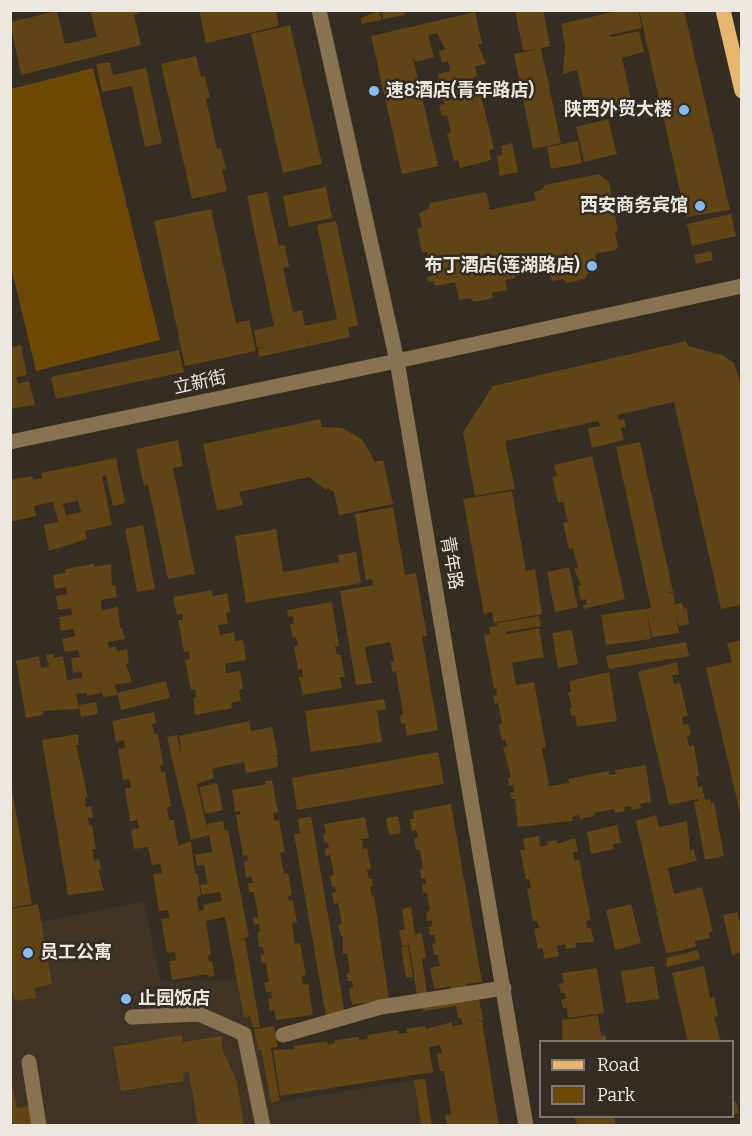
<!DOCTYPE html>
<html>
<head>
<meta charset="utf-8">
<style>
  body { margin:0 }
  #map { position:relative; width:752px; height:1136px; overflow:hidden; background:#332d23; font-family:Bitter,serif }
  canvas { display:block }
  .frame { position:absolute; inset:0; border:12px solid #ebe7e1; pointer-events:none }
  .legend { position:absolute; left:539px; top:1040px; width:195px; height:78px; box-sizing:border-box; background:#332d23; border:2px solid #7d776f; margin:0; padding:8px 10px; list-style:none; font-size:18px; color:#ebe7e1 }
  .legend li { display:flex; align-items:center; gap:12px; height:30px }
  .legend b { width:30px; border:2px solid #7d776f }
</style>
</head>
<body>
<div id="map">
<canvas width="752" height="1136"></canvas>
<div class="frame"></div>
<ul class="legend">
<li><b style="height:8px;background:#e4b76f"></b>Road</li>
<li><b style="height:16px;background:#6c4a00"></b>Park</li>
</ul>
</div>
<script>
const c = document.querySelector('canvas').getContext('2d');
c.lineJoin = 'round';
function paint(path, color) { c.fillStyle = color; c.fill(path, 'evenodd'); }
function trace(path, color, width, dash) { c.strokeStyle = color; c.lineWidth = width; c.lineCap = dash ? 'butt' : 'round'; c.setLineDash(dash || []); c.stroke(path); }
function drawText(font, color, halo, rows, align = 'center') {
  c.font = font + ' Bitter,"Noto Sans SC",serif'; c.lineWidth = 5; c.setLineDash([]); c.textBaseline = 'middle'; c.strokeStyle = halo; c.fillStyle = color; for (const [text, x, y, turn = 0] of rows) {
    c.save(); c.translate(x, y); c.rotate((+turn || 0) * Math.PI / 180); c.textAlign = isNaN(turn) ? turn : align; if (halo) c.strokeText(text, 0, 0); c.fillText(text, 0, 0); c.restore();
  }
}
paint(new Path2D(`
  M144,901L161,981L237,980L244,1018L250,1016L258,1049H261L271,1103L414,1080L421,1126H11V909L41,922Z`), '#3e3425');
paint(new Path2D(`
  M93,68L160,340L36,371L11,267V89Z`), '#6c4a00');
paint(new Path2D(`
  M90,10H139L140,13L134,15L141,45L21,75L10,22L57,11L65,44L97,37Z
  M199,10H276L279,26L206,43Z
  M379,10L382,20L361,24V18Z
  M382,10H404L405,15L383,19Z
  M515,10H543L550,46L541,48L561,143L533,149L514,54L538,49L523,51Z
  M621,10H638L642,28L610,35L611,37L639,31L644,52L622,58L631,100L586,110L577,70L563,74L565,46L561,24Z
  M639,10H684L730,210L686,217Z
  M475,12L482,44H478L486,64L475,66L477,76L473,77L478,96L481,95L494,149L489,150L491,160L460,168L458,160L454,161L447,134L451,133L447,115L442,116L439,105L445,104L436,86L440,85L438,74L450,71L448,61L442,63L439,51L445,49L437,33L428,35L434,57L415,62L412,54L438,166L402,174L371,36Z
  M290,25L322,164L283,173L251,34Z
  M196,56L201,77L205,76L210,98L206,99L217,149L221,148L226,169L222,170L227,191L192,199L161,64Z
  M110,62L113,75L146,68L162,143L145,147L132,86L102,92L96,64Z
  M608,119L617,154L584,162L576,127Z
  M578,141L582,163L551,169L547,147Z
  M512,143L518,172L500,176L497,156L503,155L501,146Z
  M599,174L609,182L618,231L615,232L618,247L615,250L595,254L599,271L588,273L585,279L567,283L563,279L552,281L550,272L538,273L534,271L532,261L518,264L520,273L515,274L516,278L505,280L507,290L492,293L493,298L474,302L470,298L459,300L455,282L436,286L433,281L428,282L427,277L432,276L427,252H422L417,229L422,227L419,213L429,208L430,203L484,192L487,194L490,210L536,200L534,192L542,190L545,185Z
  M326,187L332,218L289,227L283,196Z
  M267,192L279,246L285,245L289,267L283,268L293,312L302,310L305,326L337,319L317,225L336,221L358,325L348,328L350,337L310,346L307,337L309,346L259,357L258,349L263,347L257,348L254,330L274,326L247,196Z
  M211,209L236,323L249,320L256,351L185,366L154,221Z
  M731,214L736,236L692,246L687,224Z
  M711,251L713,260L696,264L694,255Z
  M686,341L688,346L722,355L734,363L742,387V605L721,609L674,402L617,415L619,420L624,419L626,427L621,428L624,440L592,448L588,428L600,426L598,421L505,441L515,489L475,496L463,432L493,386Z
  M21,345L27,375L16,377L18,384L29,381L35,405L10,409V348Z
  M179,350L184,372L56,399L51,377Z
  M320,419L322,427L342,428L362,439L375,462L383,460L393,504L339,515L334,492L327,488L326,490L309,477L239,492L243,505L217,511L203,444Z
  M178,440L183,466L173,468L195,574L168,579L148,485L144,486L136,449Z
  M640,442L673,592L667,593H673L675,603L669,605L682,603L684,609L687,608L689,624L679,626L676,612L679,633L652,637L647,612L651,639L606,645L601,615L651,608L616,447Z
  M592,456L625,599L584,609L583,605L587,604L585,599L581,600L578,586L581,585L574,569L578,568L573,548L569,549L563,523L568,522L563,502L558,503L552,477L557,476L554,465Z
  M116,458L125,503L113,506L106,475L102,476L112,525L85,531L87,539L49,551L44,525L58,522L53,502L34,506L36,516L10,522V480L32,476L33,480L42,478L41,473ZM78,501L81,512L66,515L63,504Z
  M512,491L526,571L535,569L542,614L494,623L492,612L484,614L463,499Z
  M393,507L405,575L416,573L427,636L422,637L438,730L407,736L405,723L401,724L400,715L403,714L396,671L392,672L391,662L394,661L390,642L365,647L372,683L356,685L340,591L373,585L376,599L372,579L366,580L355,514Z
  M143,525L155,589L137,592L125,529Z
  M276,529L283,572L339,562L338,555L356,552L361,583L246,603L235,536Z
  M94,564V567L111,564L112,586L115,585L117,597L101,600L102,610L118,607L120,628H122L125,639L108,642L109,648L116,646L117,651L127,649L129,663L126,664L132,682L115,685L117,693L166,681L170,698L121,710L118,695L103,697L102,693L87,696L86,693L76,694L79,709L43,711V715L26,718L16,661L39,656L41,668L49,667L46,655L53,654L54,658L63,656L67,680L82,678L81,671L73,673L71,658L80,657L78,650L65,652L62,639L75,636L73,629L61,631L59,617L72,615L71,608L58,610L56,596L67,594L66,587L55,589L53,575L65,573V569Z
  M569,567L578,607L555,612L547,572Z
  M212,590L213,596L227,593L230,612L226,613L228,624L218,625L220,635L234,632L235,641L243,640L246,660L225,664L226,673L240,671L243,689L239,690L241,701L231,703L232,708L195,715L193,698L196,697L195,689L191,690L185,660L190,659L189,651L184,652L178,620H183L182,614L177,615L173,597Z
  M332,602L339,646H335L337,655H341L345,677H340L342,688L303,695L299,677H303L302,669L298,670L294,646L298,645L296,637L293,638L290,624H294L293,616L288,617L287,610Z
  M539,616L541,626L506,632L507,634L539,628L544,657L512,663L516,685L506,687L534,682L546,747L542,748L549,786L569,783L568,779L609,771V775L616,774L615,770L646,765L651,802L640,804L641,808L631,810V806L624,807L625,811L615,813L614,809L594,813L595,816L580,819L579,815L572,817L573,821L518,827L515,799H512L510,793L514,792L513,785L509,786L508,778L511,777L503,747H507L505,740H502L499,725L502,724L498,703L495,704L493,696L497,695L496,688L494,689L484,635L490,634L489,627L497,626V623Z
  M572,630L578,664L558,668L552,633Z
  M742,640V817H741L706,668L732,662L727,643Z
  M686,642L689,656L609,669L606,656Z
  M677,662L679,674L672,675L674,684L680,683L688,716L682,717L683,725L688,724L691,735L687,736L689,746L694,745L699,776L696,777L698,787L702,786L705,800L710,799L711,803H714L724,856L705,860L694,802L699,801L698,799L669,805L638,672Z
  M609,672L617,721L577,727L575,715L571,716L570,708L572,707L568,693L571,692L569,681Z
  M384,699L386,709L377,711L382,742L311,752L305,711Z
  M96,702L98,714L81,717L79,705Z
  M154,712L156,723L152,724L154,734H158L163,765H160L161,772H165L171,806L167,807L169,820H174L178,846L191,841L195,874H198L201,896L197,897L199,911L204,910L203,905L222,901L220,892L202,895L200,885L208,884L204,865L197,866L195,855L212,852L214,860L209,835L191,840L167,737L177,735L182,757L179,736L249,721L251,731L272,727L278,755L270,757L277,756L278,767L246,773L244,762L212,769L214,778L197,784L208,832L207,824L223,821L225,831L228,830L249,937L237,940L245,939L260,1027L253,1028L250,1016L244,1018L225,917L206,921L211,955H208L209,962H212L215,976L208,977L207,974L172,980L169,961L176,960L175,952L167,953L161,919L169,918L168,910L159,911L153,874L162,873L160,864L152,865L148,847L134,849L131,830L139,828L137,820L130,821L125,789L131,787L129,779L123,780L118,749L125,748L124,740L116,742L112,721Z
  M78,734L79,745H76L88,797L85,798L86,807L91,806L93,817L88,818L89,825H92L96,849H92L94,860L99,859L101,869L98,870L104,890L68,895L42,740Z
  M438,752L444,784L297,810L292,778Z
  M10,778L32,904L10,908L11,862Z
  M272,780L278,812L273,813L274,821L279,820L285,852L280,853L284,874L288,873L292,895L288,896L289,901L293,900L297,922L292,923L295,944L300,943L306,975L302,976L303,985L308,984L313,1015L276,1020L274,1010L270,1011L268,999L272,998L271,992H266L264,983L269,982L266,963H262L260,955L264,954L263,947H259L257,933L260,932L259,924L254,925L253,918L258,917L254,892H249L248,883H253L251,877L246,878L244,862L248,861L247,855L243,856L236,815H240V811L235,812L232,790L266,784L265,781Z
  M217,783L223,810L205,814L199,787Z
  M451,804L482,982L466,984L467,990L451,992L450,987L434,989L430,968L440,966L438,955H434L432,944L436,943L434,935H430L429,927L432,926V920L427,921L426,912L430,911L427,893H423L422,885L426,884L425,878H421L420,869H423L420,850H416L414,838L418,837L416,830L412,831L410,819H414L413,811Z
  M656,815L659,827L687,821L690,850L694,849L697,861L668,868L674,894L702,887L713,932L709,933L710,938L695,941L696,946L680,951L666,953L657,915H655L657,912L636,821Z
  M311,816L345,1014L326,1017L294,834L300,833L298,819Z
  M398,816L401,833L389,835L386,818Z
  M365,817L369,838L362,839L363,849L367,848L371,869L367,870L369,879H372L373,886L370,887L372,897L374,896L389,999L352,1005L349,989L353,988L352,981H348L346,974L350,973L347,954H343V936H341L338,925L342,924L338,903L334,904L332,893L336,892L335,886L332,887L330,876L334,875L330,855L326,856L325,849L329,848L327,842H324L323,834H326L324,824Z
  M617,825L621,843L613,844L614,849L591,854L587,832Z
  M539,836L540,847L548,845L547,842L557,840V844L575,838L578,852L573,853L575,861L579,860L591,920L586,921L587,928H591L594,942L575,943L576,947L566,949L565,944L557,946L559,956L544,959L543,948L538,949L534,929L539,928L537,921H533L527,889L531,888L529,879H526L520,850L525,849L523,839Z
  M38,904L52,984L34,988L36,998L15,1001L13,991L10,992V909Z
  M631,904L641,943L615,950L606,910Z
  M411,907L415,934L422,933L426,958L422,959L427,994L417,995L409,945L402,946L399,930L405,929L402,909Z
  M737,912L739,920L742,919V952L732,955L723,915Z
  M408,946L413,977L406,978L401,947Z
  M698,950L700,959L667,967L666,958Z
  M654,966L659,999L626,1003L621,971Z
  M704,966L710,998L714,997L718,1016L714,1017L721,1042H688L672,973Z
  M597,968L604,1013L568,1018L567,1008H563L561,1000L566,999L565,993H561L559,984L564,983L562,973Z
  M478,994L483,1020L473,1021H482L499,1126H447L445,1115L451,1114L444,1071H440L437,1054L442,1053L440,1045L429,1047L433,1072L280,1096L273,1050L294,1049V1046L327,1041L328,1045L335,1043V1040L359,1037V1040L368,1039L367,1035L398,1030L399,1034L407,1033L406,1029L425,1026L426,1029L452,1022V1026L463,1024L461,1018H458L456,1006L423,1011L422,1003Z
  M598,1015L601,1036L605,1035L607,1042L562,1041V1020Z
  M274,1026L278,1047L271,1048L280,1101L271,1103L261,1049L258,1050L254,1029Z
  M182,1035L183,1042L221,1036L223,1051L237,1082L244,1126H198L189,1072H183L184,1081L121,1091L113,1047Z
  M10,1076L17,1108L30,1106L33,1126H10Z
  M425,1079L432,1126H421L414,1080Z
  M736,1101L739,1113L732,1115V1102Z
  M574,1116H614L616,1126H578Z`), '#604515');
trace(new Path2D(`
  M319,10L397,361L526,1126
  M10,442L397,361L742,286
  M132,1017L199,1014L244,1034L263,1126
  M283,1035L381,1007L504,988
  M29,1062L39,1126`), '#887351', 15);
trace(new Path2D(`
  M723,10L742,91`), '#e4b76f', 15);
for (const [x, y, r, color] of [
  [374,91,6,"#83bcfb"],
  [684,110,6,"#83bcfb"],
  [700,206,6,"#83bcfb"],
  [592,266,6,"#83bcfb"],
  [28,953,6,"#83bcfb"],
  [126,999,6,"#83bcfb"]
]) { const dot = new Path2D(); dot.arc(x, y, r, 0, 2 * Math.PI); c.fillStyle = color; c.fill(dot); trace(dot, '#332d23', 2); }
drawText('bold 18px', '#ebe7e1', '#332d23', [
  ["速8酒店(青年路店)",386,91],
  ["陕西外贸大楼",672,110,"right"],
  ["西安商务宾馆",688,206,"right"],
  ["布丁酒店(莲湖路店)",580,266,"right"],
  ["员工公寓",40,953],
  ["止园饭店",138,999]
], 'left');
drawText('18px', '#ebe7e1', '#332d23', [
  ["立新街",200,383,-12],
  ["青年路",451,563,80]
]);
</script>
</body>
</html>
